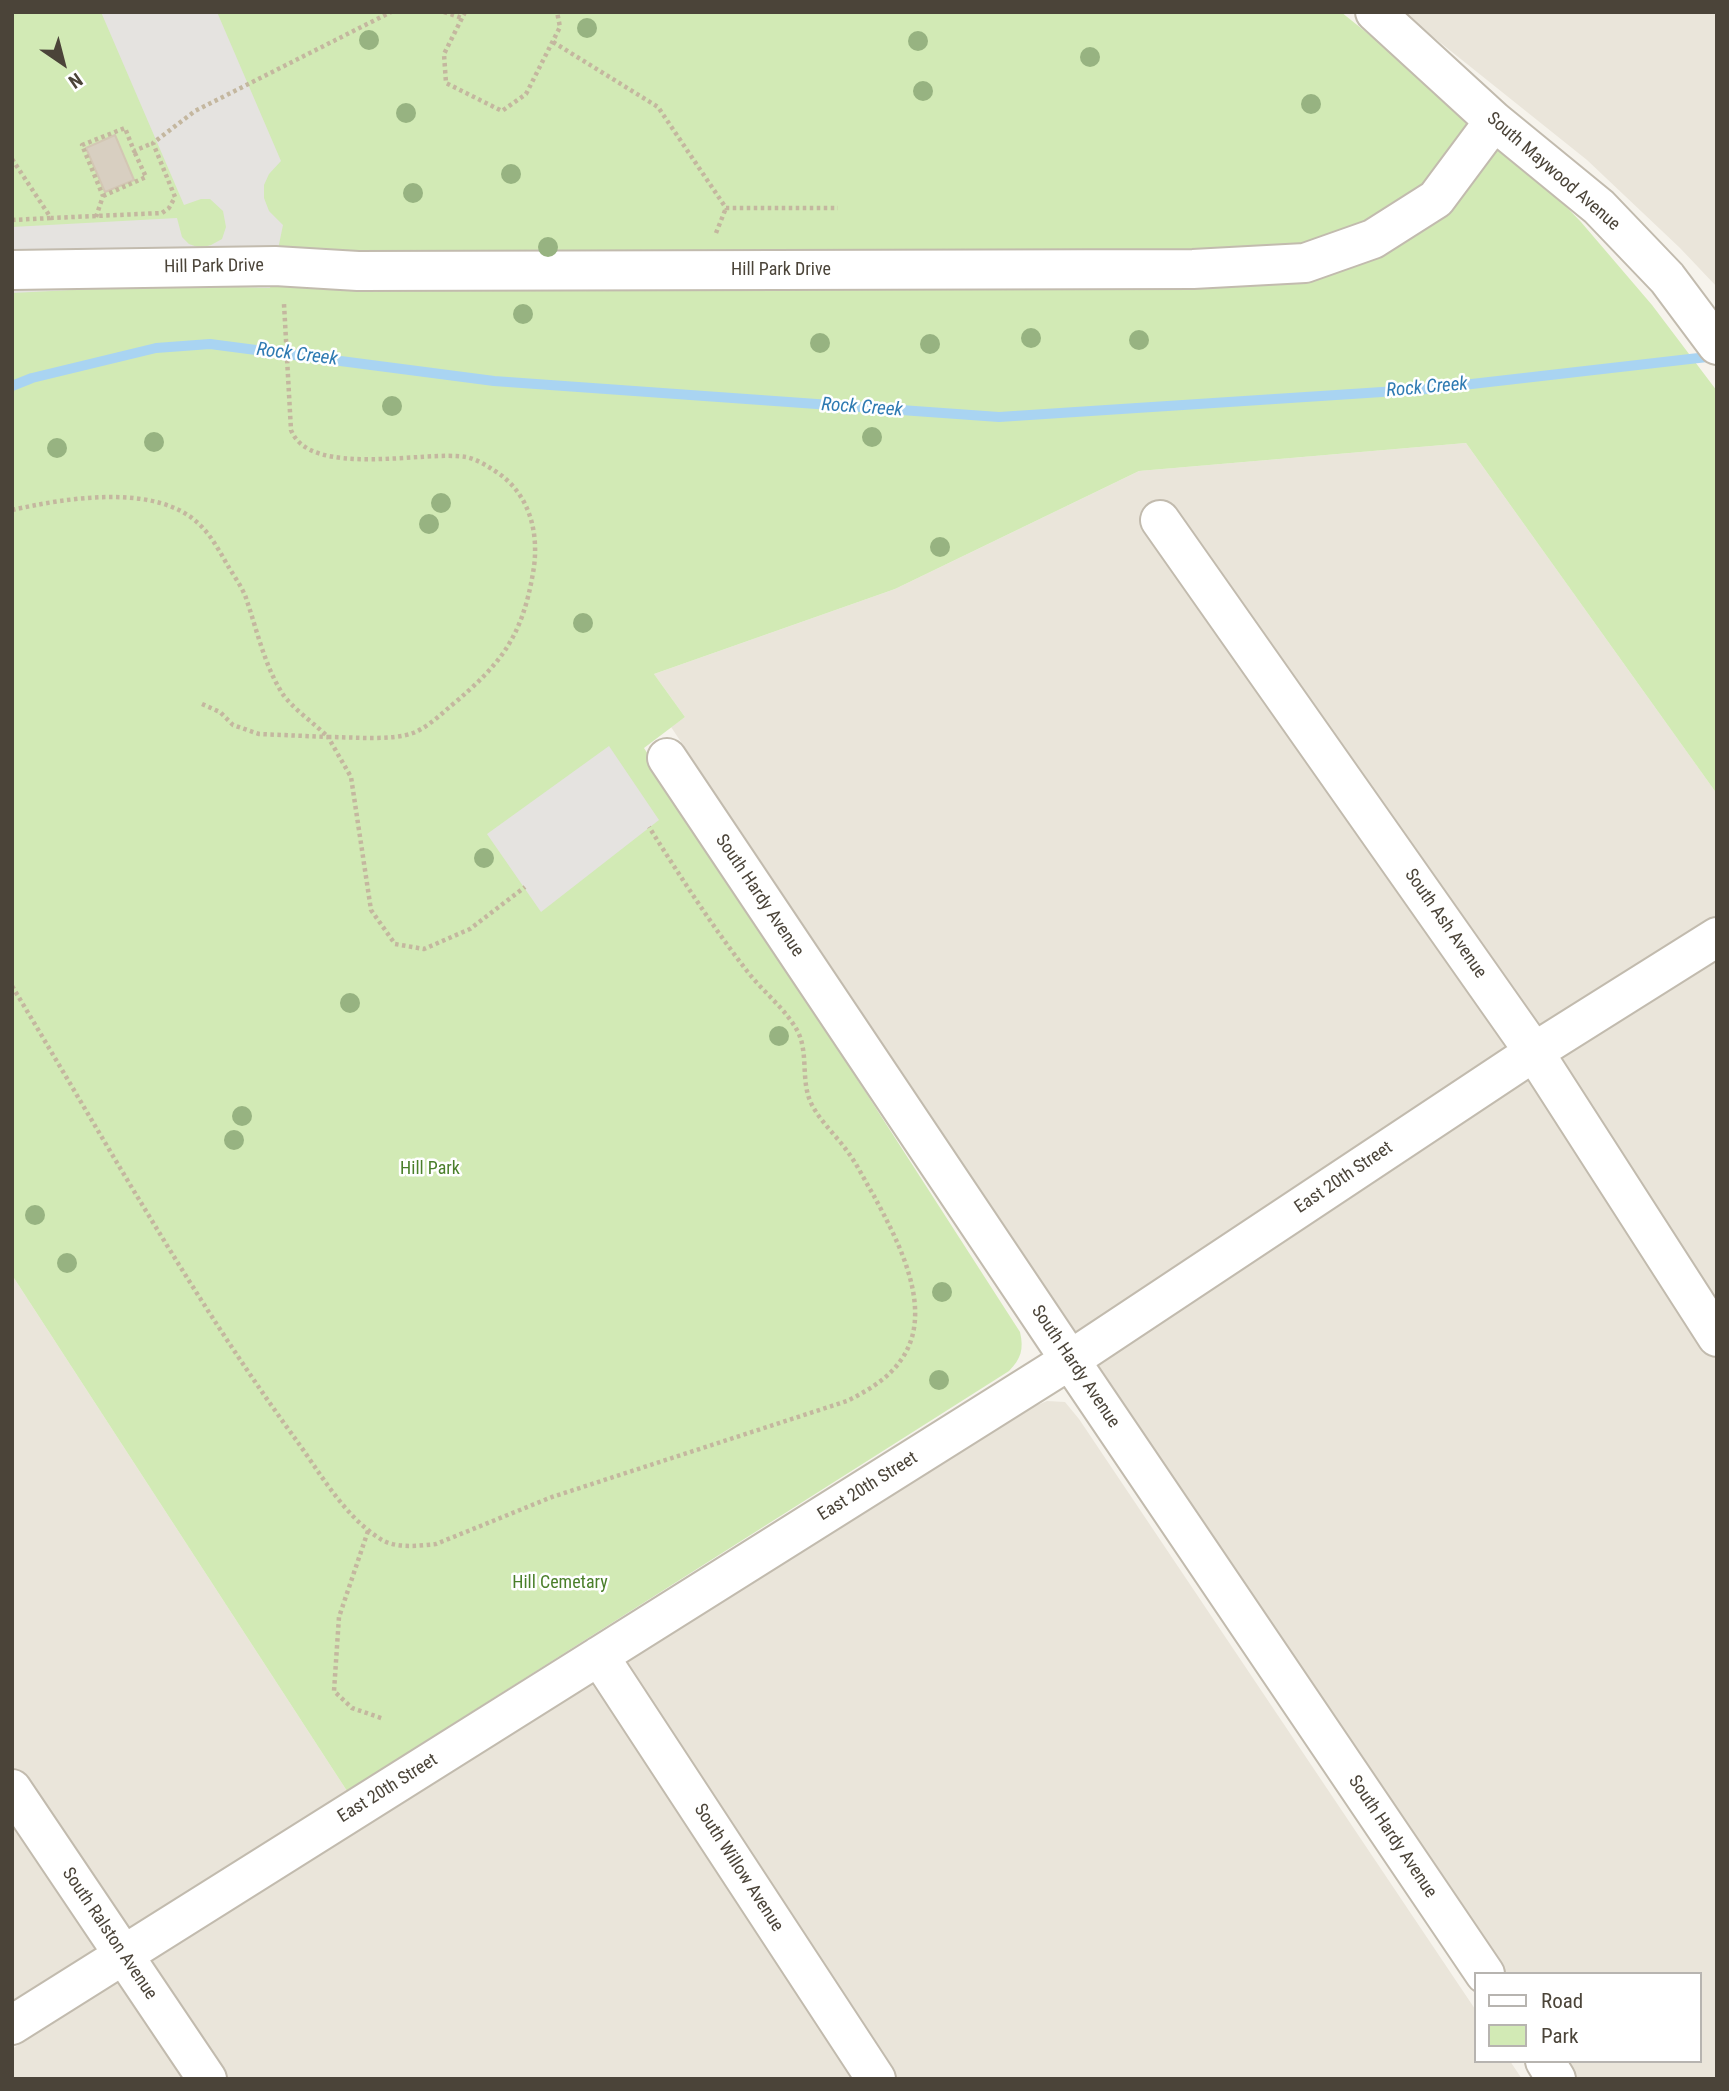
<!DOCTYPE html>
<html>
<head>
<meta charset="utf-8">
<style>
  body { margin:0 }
  #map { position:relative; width:1729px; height:2091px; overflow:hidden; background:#f6f3ec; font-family:"Roboto Condensed",sans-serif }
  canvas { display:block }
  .frame { position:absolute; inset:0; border:14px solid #4b4439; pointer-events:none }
  .legend { position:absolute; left:1474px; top:1972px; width:228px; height:91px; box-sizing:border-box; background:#fff; border:2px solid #b7b4b0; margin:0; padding:9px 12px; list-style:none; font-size:21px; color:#4b4439 }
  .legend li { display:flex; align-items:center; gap:14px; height:35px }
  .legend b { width:35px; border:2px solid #b7b4b0 }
  .north { position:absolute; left:28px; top:28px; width:70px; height:70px; -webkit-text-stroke:5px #fff; paint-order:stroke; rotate:145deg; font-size:19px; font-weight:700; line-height:28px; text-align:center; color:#4b4439 }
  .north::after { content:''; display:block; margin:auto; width:24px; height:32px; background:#4b4439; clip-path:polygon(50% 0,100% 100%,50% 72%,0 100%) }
</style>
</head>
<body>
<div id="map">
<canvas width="1729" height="2091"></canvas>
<div class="frame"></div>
<ul class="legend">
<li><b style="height:9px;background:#fff"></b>Road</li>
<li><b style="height:19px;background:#d2eab5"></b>Park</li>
</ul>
<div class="north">N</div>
</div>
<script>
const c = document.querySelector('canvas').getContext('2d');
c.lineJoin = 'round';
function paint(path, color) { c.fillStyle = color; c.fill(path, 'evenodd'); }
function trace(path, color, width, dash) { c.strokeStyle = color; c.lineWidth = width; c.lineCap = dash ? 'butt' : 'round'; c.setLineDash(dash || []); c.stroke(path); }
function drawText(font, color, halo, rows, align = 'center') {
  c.font = font + ' "Roboto Condensed",sans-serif'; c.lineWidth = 5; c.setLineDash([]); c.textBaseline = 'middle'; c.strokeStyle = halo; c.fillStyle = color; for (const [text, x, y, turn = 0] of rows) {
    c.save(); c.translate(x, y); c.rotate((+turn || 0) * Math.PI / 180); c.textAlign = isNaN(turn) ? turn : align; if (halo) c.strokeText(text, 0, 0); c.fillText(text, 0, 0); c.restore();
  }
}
paint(new Path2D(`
  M1402,12H1717V287L1680,248L1587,160Z
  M1466,443L1717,794V2079H1576L1565,2061H1699V1974H1506L671,727L685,717L654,674L895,589L1139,471Z
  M12,1275L347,1791L12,2006Z
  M1047,1401L1065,1402L1079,1419L1475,2009V2061H1510L1522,2079H12V2049L1021,1412Z`), '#eae5da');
paint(new Path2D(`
  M12,12H1341L1443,94L1551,191L1581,222L1652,305L1717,391V794L1466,443L1139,471L895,589L654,674L685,717L644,748L1020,1332C1024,1349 1021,1359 1009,1371L347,1791L12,1275Z`), '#d2eab5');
paint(new Path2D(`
  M101,12H217L281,161L269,174L264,185V198L269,211L283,225L270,288L172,285L12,293V227L177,218L182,237L189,244L200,248L211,245L222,239L226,227L223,211L210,199H201L184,205Z
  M609,746L659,820L541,912L487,834Z`), '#e5e3e0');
trace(new Path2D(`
  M12,386L32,378L156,348L210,344L494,381L999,417L1428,389L1716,356`), '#a9d4f2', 10);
const building = new Path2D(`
  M115,135L134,180L105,192L86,148Z`);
paint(building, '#d8cfc1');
trace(building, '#d3c7b4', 2);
const minor = new Path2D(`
  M1375,12L1494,121L1599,207L1667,278L1717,345
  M12,270L275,266L358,271L1193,269L1305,263L1373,239L1436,199L1494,121
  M1160,520L1534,1052L1717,1337
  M667,758L1070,1360L1485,1974
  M599,1656L876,2079
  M12,1789L207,2079
  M12,2025L1070,1360L1534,1052L1717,937
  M1545,2061L1556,2079`);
trace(minor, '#c2bbae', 42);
trace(new Path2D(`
  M444,12L462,18
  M465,12L444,54L446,83L502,111L526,94L560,27L557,12
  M553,42L658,107L726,208H838
  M12,159L51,218L162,213L169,208L175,197L153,143L195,111L391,12
  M103,196L146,177L134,151
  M96,217L103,196L82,145L125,128L134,151L153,143
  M12,220L51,218
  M716,233L726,208
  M12,510C66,498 159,482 201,526C212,537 220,552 228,566C234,576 242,587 246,598C257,630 264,664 282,693C292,708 315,724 328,737C353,737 391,741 413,733C428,727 440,715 452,705C501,664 522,637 533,573C540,534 530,493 495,471C486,465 476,459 466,457C425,450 310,479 291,430L284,304
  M202,704L220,712L233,725L259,734L328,737L351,777L371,910L395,944L424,949L470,929L525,887
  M12,986C103,1137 190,1294 294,1437C319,1471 343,1515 379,1538C394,1549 418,1546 436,1544L552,1497L847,1401C867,1391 888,1379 901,1360C936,1311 898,1241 874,1196C866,1183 859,1168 850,1155C838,1137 822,1124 812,1105C800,1082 809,1055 798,1032C786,1009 763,992 747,971C712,926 680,876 649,827
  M368,1531L339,1617L334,1691L352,1708L384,1719`), '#c4b79f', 4.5, [3.5, 3.5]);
trace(minor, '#fff', 38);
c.fillStyle = '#97b381';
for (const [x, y] of [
  [587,28],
  [369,40],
  [918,41],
  [1090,57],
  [923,91],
  [1311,104],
  [406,113],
  [511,174],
  [413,193],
  [548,247],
  [523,314],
  [1031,338],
  [1139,340],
  [820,343],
  [930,344],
  [392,406],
  [872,437],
  [154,442],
  [57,448],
  [441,503],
  [429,524],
  [940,547],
  [583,623],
  [484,858],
  [350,1003],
  [779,1036],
  [242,1116],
  [234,1140],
  [35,1215],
  [67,1263],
  [942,1292],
  [939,1380]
]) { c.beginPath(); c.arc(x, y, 10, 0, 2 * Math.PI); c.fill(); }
drawText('18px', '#4b4439', '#fff', [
  ["South Maywood Avenue",1553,172,41],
  ["Hill Park Drive",214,267,-1],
  ["Hill Park Drive",781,270],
  ["South Hardy Avenue",759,896,56],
  ["South Ash Avenue",1445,924,55],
  ["East 20th Street",1344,1178,-34],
  ["South Hardy Avenue",1075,1367,56],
  ["East 20th Street",868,1487,-32],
  ["East 20th Street",388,1789,-32],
  ["South Hardy Avenue",1392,1837,56],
  ["South Willow Avenue",738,1868,57],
  ["South Ralston Avenue",109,1934,56]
]);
drawText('18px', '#4a7f2a', '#fff', [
  ["Hill Park",430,1169],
  ["Hill Cemetary",560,1583]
]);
drawText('italic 19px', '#2e7ab2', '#fff', [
  ["Rock Creek",297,355,7],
  ["Rock Creek",1427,388,-5],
  ["Rock Creek",862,408,4]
]);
</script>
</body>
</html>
